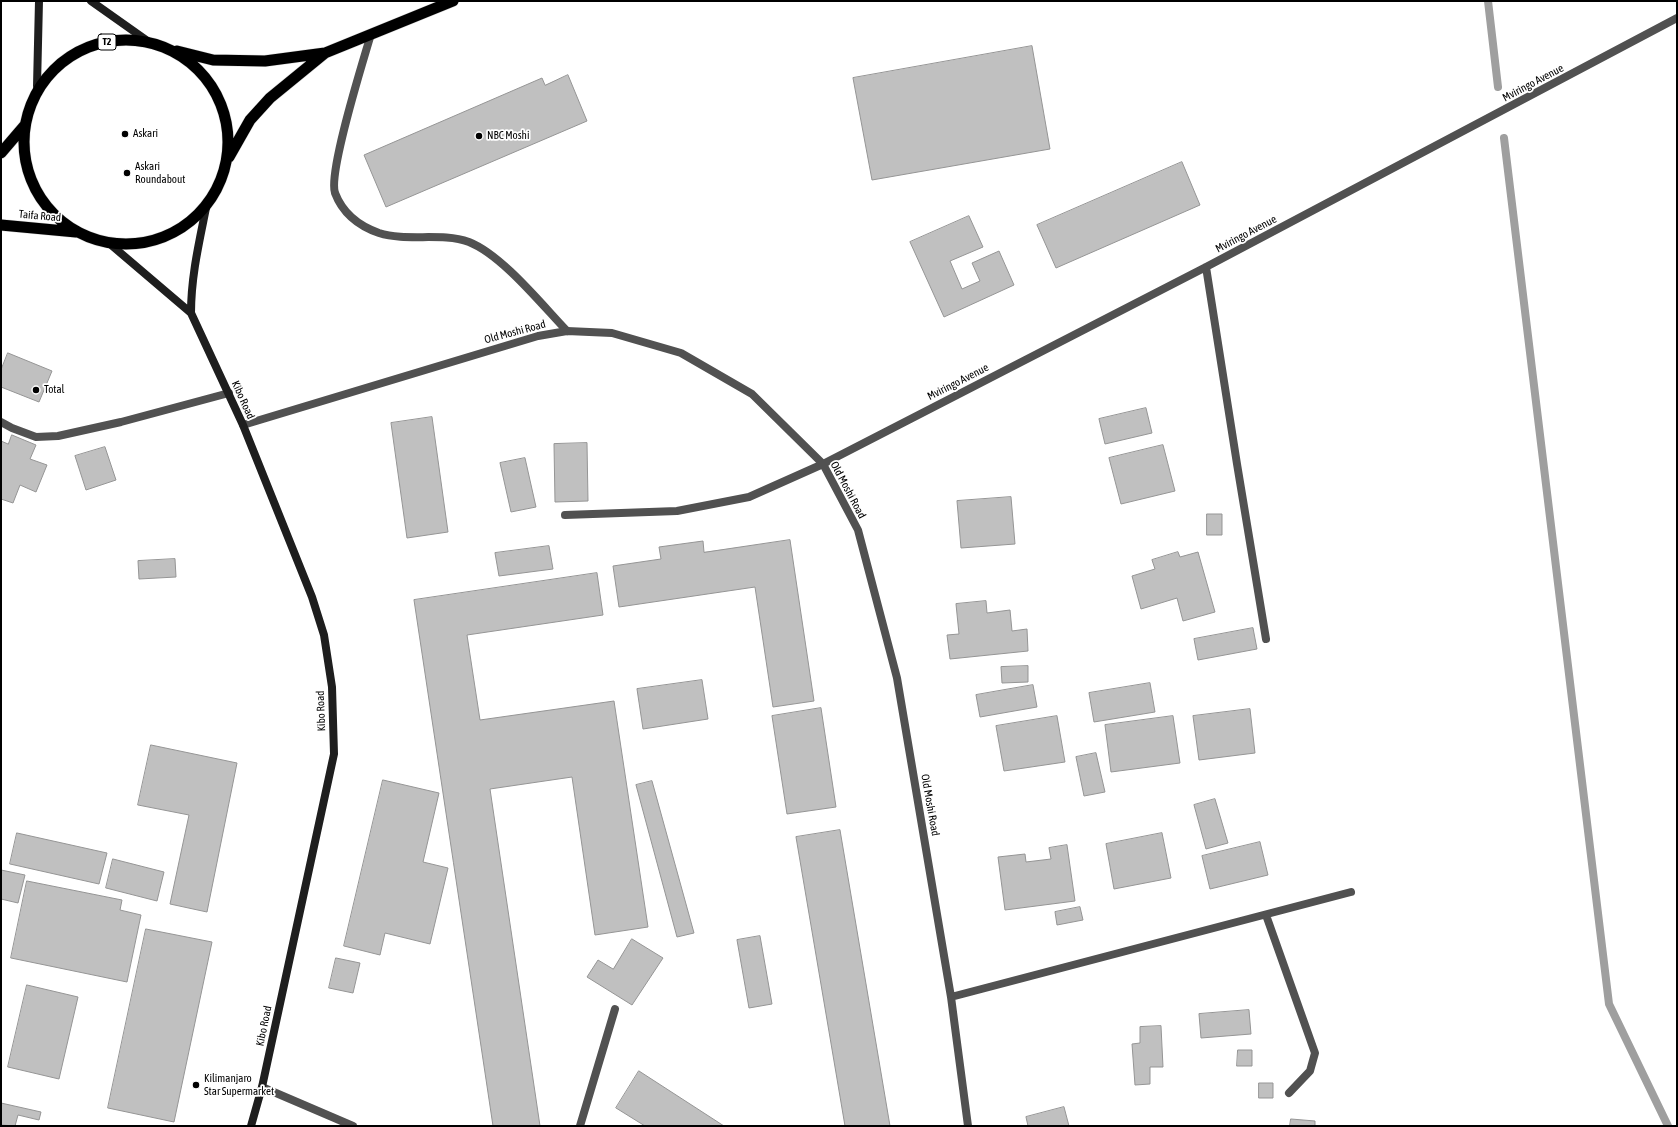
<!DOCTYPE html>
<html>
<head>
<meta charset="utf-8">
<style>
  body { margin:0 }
  #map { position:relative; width:1678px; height:1127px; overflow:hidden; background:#fff; font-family:"Asap Condensed",sans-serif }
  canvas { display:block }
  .frame { position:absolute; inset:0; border:2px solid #000; pointer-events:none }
</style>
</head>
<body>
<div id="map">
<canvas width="1678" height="1127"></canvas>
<div class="frame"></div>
</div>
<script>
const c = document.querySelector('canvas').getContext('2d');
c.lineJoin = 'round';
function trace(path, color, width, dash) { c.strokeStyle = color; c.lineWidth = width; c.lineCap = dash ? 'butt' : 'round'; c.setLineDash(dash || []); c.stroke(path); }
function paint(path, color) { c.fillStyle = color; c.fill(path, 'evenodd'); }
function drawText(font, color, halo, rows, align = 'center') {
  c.font = font + ' "Asap Condensed",sans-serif'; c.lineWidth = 3.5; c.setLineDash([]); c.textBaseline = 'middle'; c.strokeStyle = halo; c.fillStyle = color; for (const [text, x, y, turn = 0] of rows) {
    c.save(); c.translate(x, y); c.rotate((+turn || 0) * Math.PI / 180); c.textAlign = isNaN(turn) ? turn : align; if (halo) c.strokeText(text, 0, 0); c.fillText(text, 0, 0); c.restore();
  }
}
trace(new Path2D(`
  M1488,1L1498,87
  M1504,138L1609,1004L1668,1126`), '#9f9f9f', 8);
const building = new Path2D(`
  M1032,46L1050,149L872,180L853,78Z
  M568,75L587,121L386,207L364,155L542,78L545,85Z
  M1182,162L1200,205L1056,268L1037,225Z
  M969,216L983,247L950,261L962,289L980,281L972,263L999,251L1014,285L944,317L910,242Z
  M8,353L52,371L39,402L1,387V370Z
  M1146,408L1152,433L1105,444L1099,419Z
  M432,417L448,532L407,538L391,423Z
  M12,435L36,445L30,459L47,465L36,492L20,485L13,503L1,499V441L8,444Z
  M587,443L588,501L555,502L554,444Z
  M1163,445L1175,491L1121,504L1109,458Z
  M105,447L116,480L86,490L75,456Z
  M525,458L536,507L511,512L500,463Z
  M1011,497L1015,544L961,548L957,501Z
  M1207,514H1222V535H1207Z
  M790,540L814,701L773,707L755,587L619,607L613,566L661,559L659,547L703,541L704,552Z
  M549,546L553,569L499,576L495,553Z
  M1178,552L1180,557L1198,552L1215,612L1183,621L1177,598L1141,609L1132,576L1155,569L1152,560Z
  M175,559L176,577L139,579L138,561Z
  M597,573L603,615L467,635L480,720L614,701L648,927L595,935L572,777L490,789L540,1126H493L414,600Z
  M986,601L987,613L1010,610L1012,631L1027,629L1028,651L950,659L947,635L959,634L956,604Z
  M1253,628L1257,649L1198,660L1194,639Z
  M1028,666V682L1002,683L1001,667Z
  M702,680L708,719L643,729L637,689Z
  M1150,683L1155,712L1094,722L1089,693Z
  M1033,685L1037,707L980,717L976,695Z
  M821,708L836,807L787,814L772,716Z
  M1250,709L1255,753L1199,760L1193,716Z
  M1057,716L1065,762L1004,771L996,726Z
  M1173,716L1180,763L1111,772L1105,725Z
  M151,745L237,763L207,912L170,904L189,815L138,805Z
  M1096,753L1105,792L1084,796L1076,757Z
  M383,780L439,793L423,862L448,868L430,944L385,933L380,955L344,946Z
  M652,781L694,933L677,937L636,785Z
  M1215,799L1228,843L1206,849L1194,805Z
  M840,830L890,1126H845L796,837Z
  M17,833L107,853L99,884L10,864Z
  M1162,833L1171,878L1114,889L1106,844Z
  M1260,842L1268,875L1210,889L1202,856Z
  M1067,845L1075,901L1005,910L998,857L1025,854L1026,862L1051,859L1049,848Z
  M113,859L164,872L157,901L106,888Z
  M1,870L25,875L18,903L1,899Z
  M27,881L122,900L120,910L141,915L127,982L11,958Z
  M1080,907L1083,920L1057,925L1055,912Z
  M146,929L212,942L174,1122L108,1108Z
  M760,936L772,1004L749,1008L737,940Z
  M632,939L663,958L632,1005L587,977L598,960L613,969Z
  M336,958L360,963L353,993L329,988Z
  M27,985L78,997L59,1079L8,1067Z
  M1249,1010L1251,1034L1201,1038L1199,1014Z
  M1161,1026L1163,1067H1150V1084L1135,1085L1132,1044L1140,1043V1027Z
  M1238,1050H1252V1066H1237Z
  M639,1071L724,1126H645L616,1108Z
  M1259,1083H1273V1098H1259Z
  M1,1103L41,1112L39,1120L18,1115L15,1126L1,1125Z
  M1064,1107L1069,1126H1028L1026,1117Z
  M1291,1119L1315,1121V1126H1290Z`);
paint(building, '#c0c0c0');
trace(building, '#959595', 1);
const trunk = new Path2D(`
  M24 142a102 102 0 1 1 204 0a102 102 0 1 1-204 0Z
  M177,51L213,60L265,61L325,53L453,1
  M1,153L25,125
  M229,157L250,120L270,98L325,53
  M1,225L76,232`);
trace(trunk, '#dbdbdb', 12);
trace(new Path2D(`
  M371,34C363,62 328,172 335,193C343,214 359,226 379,233C407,242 441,232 469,242C502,255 542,305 567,331
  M1,422L12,428L36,437L58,436L121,422L229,393
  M565,515L677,511L749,497L823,464
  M262,1087L353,1126
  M580,1126L615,1009`), '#515151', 8);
trace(new Path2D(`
  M1206,267L1237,464L1266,639
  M243,425L538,336L567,331L612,333L681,353L752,394L823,464L858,530L897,678L951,997L968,1126
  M823,464L1206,267L1677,18
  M1266,915L1315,1053L1310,1071L1289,1093
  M951,997L1351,892`), '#515151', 8);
trace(new Path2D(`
  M91,1L149,42
  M37,86L39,1
  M110,244L191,313L243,425L312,597L324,635L332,687L334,754L262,1087L251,1126
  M191,313C191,277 199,243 206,208`), '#1e1e1e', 8);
trace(trunk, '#000', 11);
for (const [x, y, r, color] of [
  [125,134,4,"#000"],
  [479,136,4,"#000"],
  [127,173,4,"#000"],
  [36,390,4,"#000"],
  [196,1085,4,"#000"]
]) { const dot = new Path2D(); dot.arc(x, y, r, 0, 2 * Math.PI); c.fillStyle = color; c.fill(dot); trace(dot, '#fff', 1.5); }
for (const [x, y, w] of [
  [107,42,18]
]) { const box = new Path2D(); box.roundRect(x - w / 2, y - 8, w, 16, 3); c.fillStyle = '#fff'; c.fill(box); trace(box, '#000', 1); }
drawText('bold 10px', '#000', null, [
  ["T2",107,42]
]);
drawText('11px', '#000', '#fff', [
  ["Mviringo Avenue",1533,83,-28],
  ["Taifa Road",40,216,5],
  ["Mviringo Avenue",1246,234,-28],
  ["Old Moshi Road",515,332,-15],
  ["Mviringo Avenue",958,382,-27],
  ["Kibo Road",243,400,66],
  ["Old Moshi Road",848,490,62],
  ["Kibo Road",321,711,-92],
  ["Old Moshi Road",930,805,80],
  ["Kibo Road",264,1026,-78]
]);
drawText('11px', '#000', '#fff', [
  ["Askari",133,134],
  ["NBC Moshi",487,136],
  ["Askari",135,167],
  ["Roundabout",135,180],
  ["Total",44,390],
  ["Kilimanjaro",204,1079],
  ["Star Supermarket",204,1092]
], 'left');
</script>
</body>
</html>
